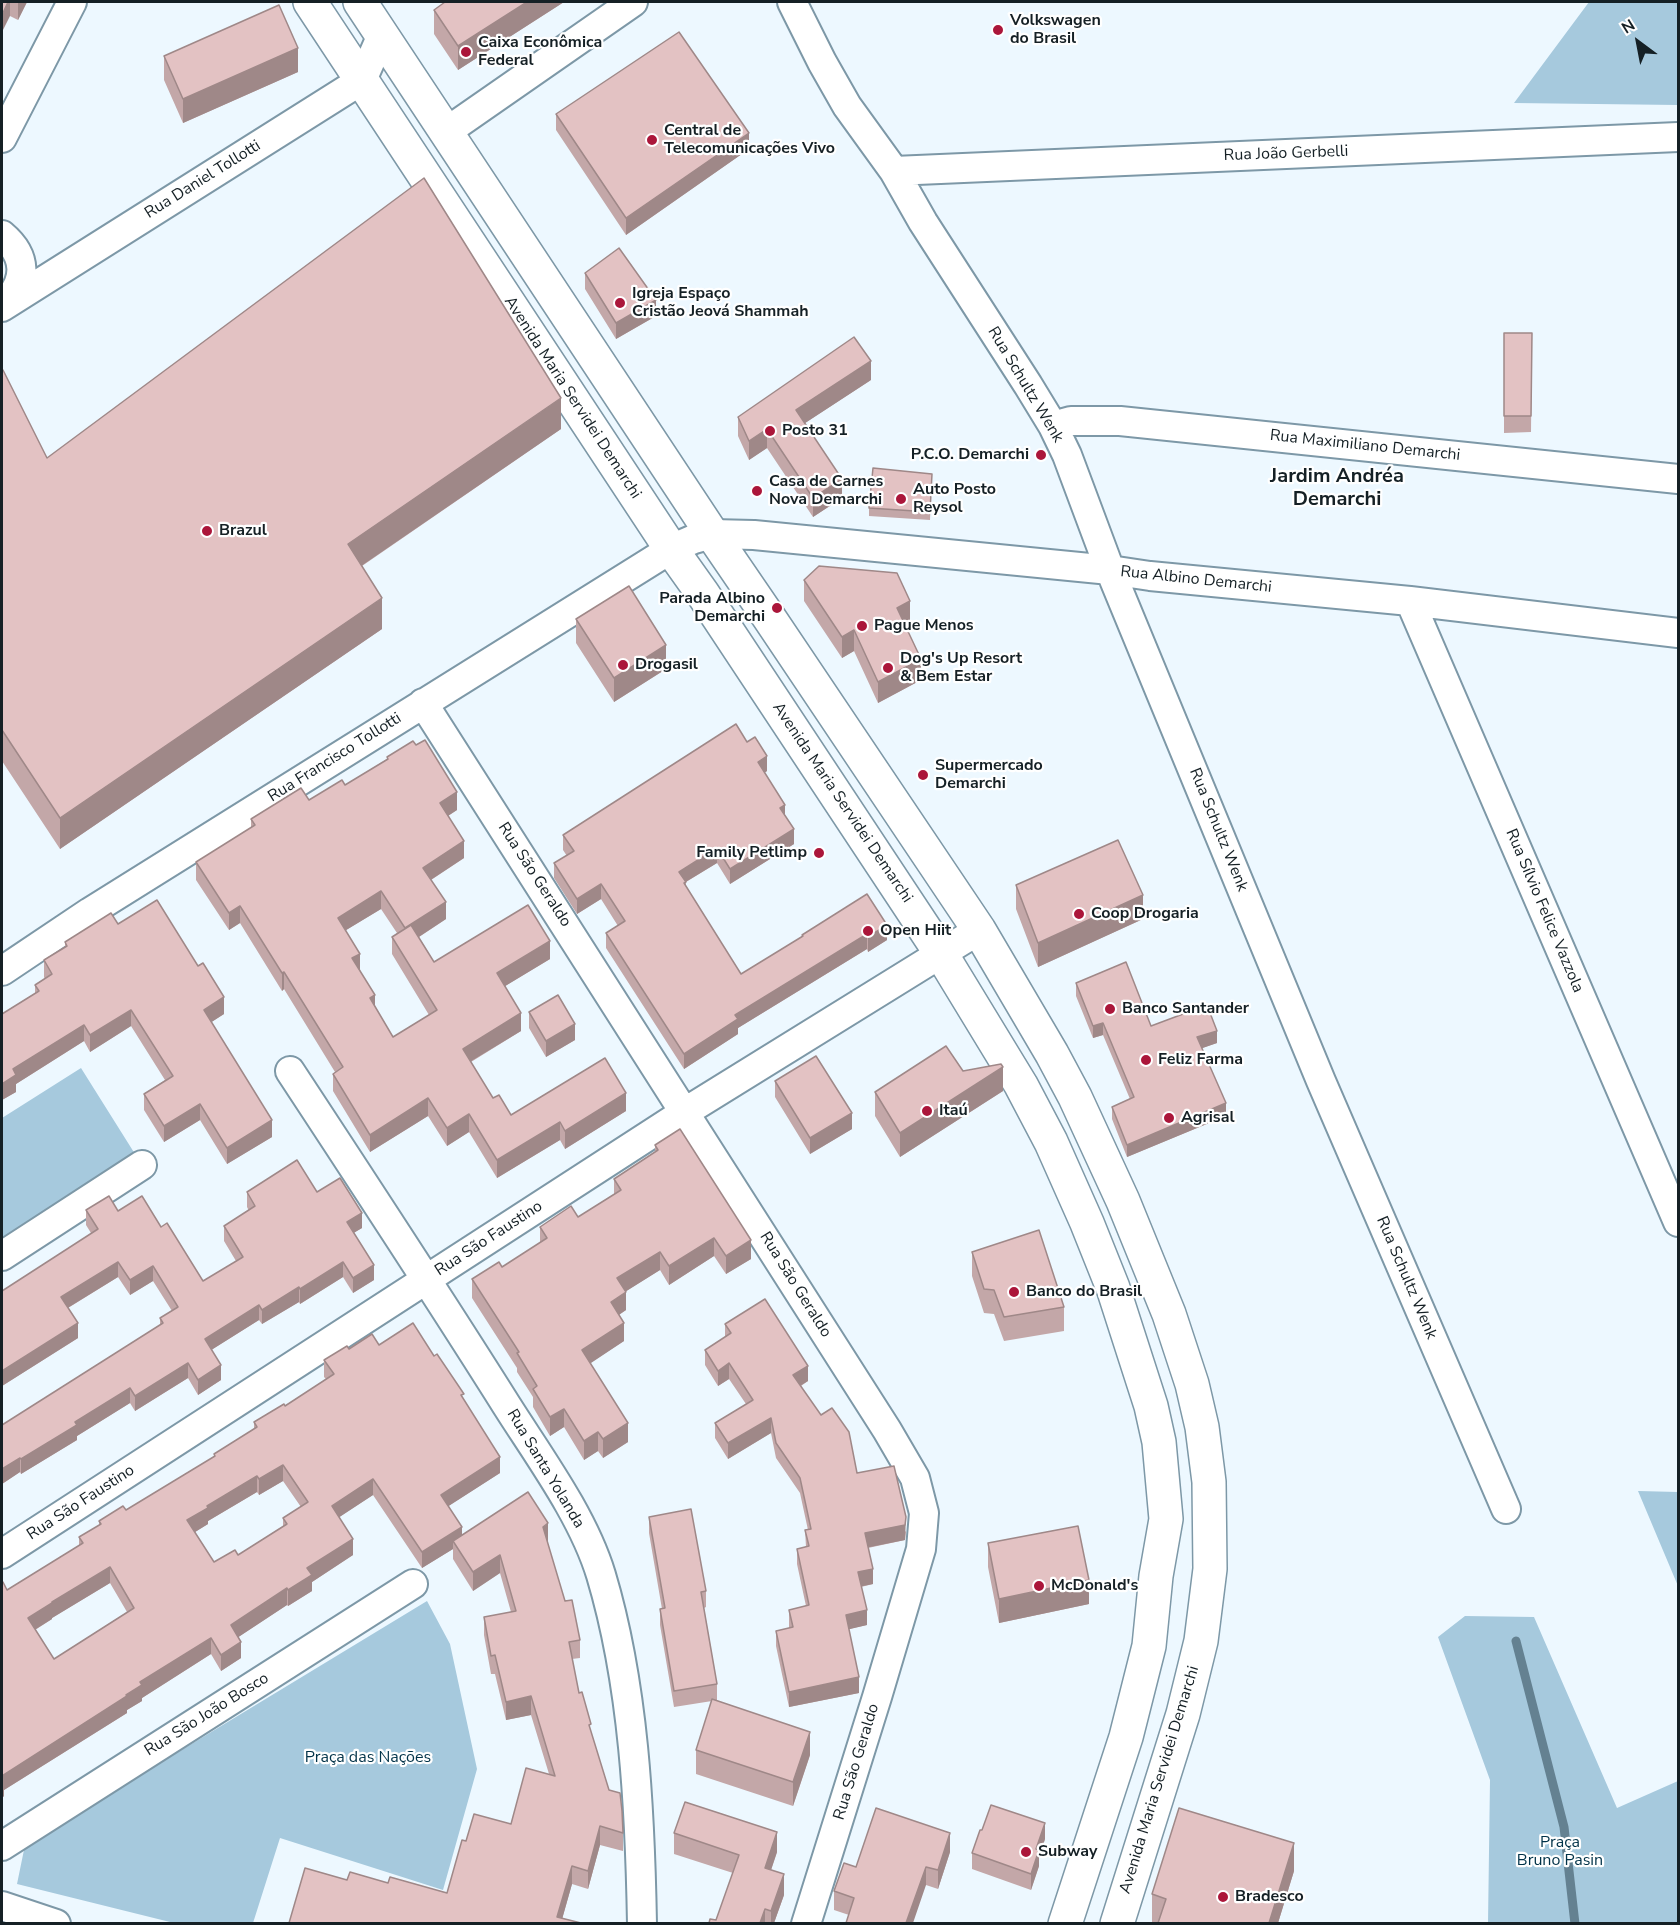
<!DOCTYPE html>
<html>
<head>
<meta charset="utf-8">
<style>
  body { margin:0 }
  #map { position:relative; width:1680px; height:1925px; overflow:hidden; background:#edf8ff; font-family:"Nunito Sans",sans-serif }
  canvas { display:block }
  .frame { position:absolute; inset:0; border:3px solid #152025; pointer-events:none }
  .north { position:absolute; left:1608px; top:12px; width:60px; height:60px; -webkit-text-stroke:4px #fff; paint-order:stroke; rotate:328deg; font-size:16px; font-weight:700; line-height:24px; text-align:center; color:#152025 }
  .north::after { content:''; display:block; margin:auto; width:21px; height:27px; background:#152025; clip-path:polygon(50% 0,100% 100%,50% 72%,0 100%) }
</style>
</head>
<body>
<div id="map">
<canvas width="1680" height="1925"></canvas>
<div class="frame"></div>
<div class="north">N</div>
</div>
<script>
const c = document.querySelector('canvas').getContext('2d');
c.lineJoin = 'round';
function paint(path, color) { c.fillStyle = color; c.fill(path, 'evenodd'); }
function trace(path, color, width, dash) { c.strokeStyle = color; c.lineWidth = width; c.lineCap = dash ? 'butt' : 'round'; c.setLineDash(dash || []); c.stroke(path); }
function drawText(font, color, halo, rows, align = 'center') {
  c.font = font + ' "Nunito Sans",sans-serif'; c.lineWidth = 4.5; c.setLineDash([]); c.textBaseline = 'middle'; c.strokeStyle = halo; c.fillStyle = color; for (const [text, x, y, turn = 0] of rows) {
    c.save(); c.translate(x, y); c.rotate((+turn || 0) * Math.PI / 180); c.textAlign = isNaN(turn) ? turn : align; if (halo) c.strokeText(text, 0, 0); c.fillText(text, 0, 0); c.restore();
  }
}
paint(new Path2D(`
  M1589,2H1678V105L1514,103Z
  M81,1068L135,1154L2,1238V1118Z
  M1638,1491L1678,1492V1586Z
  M427,1601L450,1644L477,1769L443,1890L280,1838L253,1923H174L17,1884L25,1845Z
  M1465,1616L1534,1617L1617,1808L1678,1781V1923H1488L1490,1780L1438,1637Z`), '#a6c9dd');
trace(new Path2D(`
  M1516,1641L1564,1827L1575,1924`), '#648191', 9);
const minor = new Path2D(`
  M792,2L822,62L847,106L894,171L923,222L1028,385L1053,426L1067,455L1110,570L1321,1081L1506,1509
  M446,132L633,2
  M2,138L72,2
  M894,171L1678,137
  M2,235C27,256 28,281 4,304
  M2,307L362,80L382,35
  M1053,426L1071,421H1120L1678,479
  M1410,601L1678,1222
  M423,703L887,1430L915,1478L924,1513L921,1549L877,1697L806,1924
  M2,971L90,912L671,549L694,539L712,534L754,535L1110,570L1150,576L1410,601L1678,633
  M290,1071C363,1182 436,1293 507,1406C540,1458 583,1516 601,1575C634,1685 640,1810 642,1924
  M2,1256L142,1165
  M2,1554L685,1112L979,930
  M2,1846L413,1584
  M2,1906L56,1924`);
const secondary = new Path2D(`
  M310,2L671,549L703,594L940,952L1021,1085L1051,1142L1087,1223L1113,1288L1151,1406L1159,1442L1166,1519L1156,1576L1149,1646L1126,1737L1065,1924
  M360,2L712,534L766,613L979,930L1052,1054L1075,1097L1123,1201L1169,1314L1192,1384L1202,1427L1209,1482L1210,1569L1201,1641L1183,1714L1117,1924`);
trace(minor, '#7d98a7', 32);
trace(secondary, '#7d98a7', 36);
trace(minor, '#fff', 28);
trace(secondary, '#fff', 33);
paint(new Path2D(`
  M2,2H27L18,20L10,16Z
  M564,2L458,70L434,34V10Z
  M164,56L298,72L183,123L164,80Z
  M556,114L749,149L626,235L556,130Z
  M585,273L656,316L616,339L585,289Z
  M1504,333H1532L1531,432L1504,433Z
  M2,371L47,458L561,429L362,566L382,629L60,849L2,761Z
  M871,380L805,423L842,498L813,517L767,448L749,460L738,436V417Z
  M932,474L930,520L869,516V508Z
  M804,580L910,622L905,625L921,680L878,703L854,651L842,658L804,601Z
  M576,619L666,669L614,702L576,643Z
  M747,742L767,771L764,773L785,815L794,844L730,884L717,863L686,882V886L741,974L802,937V935L867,894L887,940L868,952L867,949L738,1028V1034L684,1069L606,948V933L618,926L601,899L577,914L554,878V863L567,856L563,850V835Z
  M387,757L457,810L448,816L464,858L431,880L446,919L419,937L434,962L550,959L505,986L521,1031L471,1062L493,1098L511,1115L626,1111L565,1149L560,1140L497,1178L469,1132L447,1146L428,1116L370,1152L333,1091V1074L335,1072L284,989L282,991L240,923L229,930L196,880V862L251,828V819L309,800L345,785L387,759ZM381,909L397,933L392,937V954L429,1015L393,1037L375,1006L360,971L346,930Z
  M1016,885L1143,919L1038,967L1016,909Z
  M118,924L224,1014L211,1022L272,1137L227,1164L200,1120L164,1142L144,1110V1094L165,1080L131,1026L90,1052L84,1041L16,1084V1092L2,1100V1014L35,993V985L45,979L44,977V960L65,947V942Z
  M1076,983L1151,1026L1217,1043L1202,1048L1226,1116L1127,1157L1112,1119V1107L1130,1099L1103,1035L1093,1038L1076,996Z
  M529,1012L575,1040L546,1057L529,1028Z
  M963,1071L1003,1091L900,1157L875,1116V1092Z
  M775,1081L852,1129L810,1154L775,1097Z
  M655,1145L751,1259L726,1274L714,1256L669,1285L660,1270L626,1291V1310L619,1315L624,1341L590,1363L628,1442L603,1458L598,1451L584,1460L564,1427L550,1436L533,1407V1397L517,1372V1368L472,1298V1279L502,1267L540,1243V1227L578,1217L614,1194V1179L655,1153Z
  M247,1192H317L362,1228L353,1233L374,1280L353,1293L343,1277L300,1304L299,1302L262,1324L259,1320L211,1350L221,1380L198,1395L188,1378L135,1411L130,1403L77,1436V1440L21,1474L20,1472L2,1484V1425L160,1325V1318L172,1311L153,1281L130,1295L118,1277L68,1308L78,1338L2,1386L91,1233L86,1225V1210L118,1211L161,1227L203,1281L236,1261L224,1241V1226L249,1211L247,1207Z
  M972,1252L1064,1307V1331L1004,1341L994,1314L984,1313L972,1276Z
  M725,1324L808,1381L801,1386L857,1473L906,1532L905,1540L868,1548L873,1584L861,1587L867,1625L849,1629L859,1693L789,1707L776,1646V1631L789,1628V1610L806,1606L797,1564V1549L806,1547L805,1530H808L800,1493L776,1458L771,1433L728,1459L715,1438V1423L746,1404L729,1379L718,1386L705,1365V1350L725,1337Z
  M379,1345L464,1400L500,1473L448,1506L462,1535L548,1541L547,1542L565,1601L580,1640V1658L572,1659L579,1693L609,1790L623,1833V1851L600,1845L588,1889L572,1884L562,1919L347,1880L388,1883L447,1893L466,1841L511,1824L549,1774L531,1715L506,1720L495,1674H491L484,1635V1617L511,1612L500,1573L473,1591L453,1559V1549L422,1568L373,1495L339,1517L353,1555L312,1582V1591L288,1606L287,1605L238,1637L241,1658L221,1671L211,1654L142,1698V1701L127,1710V1713L4,1790V1796L2,1798V1583L7,1590L79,1546V1537L99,1525V1521L126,1510L214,1457V1454L254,1429V1422L285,1406L326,1379L324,1377V1360L349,1349ZM283,1481L301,1507L283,1518V1526L238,1555L214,1562L195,1532L208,1524V1521L257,1492L259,1495ZM110,1583L127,1612L54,1659L35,1630L52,1619V1618Z
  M649,1517L706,1591V1607L704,1608L717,1684V1700H715L810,1755L793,1806L696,1774V1750L712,1701L674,1707L660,1625V1609H662L649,1533Z
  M988,1543L1089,1604L999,1623L988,1567Z
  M674,1833L777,1852L771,1870L784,1895L774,1923H709L716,1920L733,1873L674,1854Z
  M1045,1839L1039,1857V1866L1031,1890L972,1869V1853Z
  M950,1852L938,1889L926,1885L849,1915L834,1910V1891L856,1867Z
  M1294,1871L1278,1923H1156L1152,1922V1894Z`), '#c3a7a8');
paint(new Path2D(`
  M8,2H10V16L2,32V15Z
  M19,2H27L18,20V3Z
  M527,2H564L458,70V46Z
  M298,48V72L183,123V99Z
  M749,133V149L626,235V218Z
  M656,300V316L616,339V323Z
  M871,361V380L796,429V410Z
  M561,398V429L348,575V544Z
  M767,429V448L749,460V441Z
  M842,479V498L813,517V498Z
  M382,598V629L60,849V818Z
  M910,601V622L897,629V608Z
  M854,630V651L842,658V637Z
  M666,645V669L614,702V678Z
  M921,659V680L878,703V682Z
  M767,756V771L758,777V762Z
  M457,792V810L440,821V803Z
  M785,805V820L780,808Z
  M794,829V844L730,884V869Z
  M464,841V858L423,885V868Z
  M717,848V863L679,886V872Z
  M601,884V899L577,914V899Z
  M381,891V909L338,935V918Z
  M1143,895V919L1038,967V943Z
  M446,902V919L405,946V928Z
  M240,906V923L229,930V913Z
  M887,925V940L868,952V937Z
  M867,934V949L738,1028V1034L684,1069V1054L735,1015Z
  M550,941V959L497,991V973Z
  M360,954V972L352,958Z
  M284,972V989L282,991V973Z
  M375,995V1013L370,998Z
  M224,997V1014L204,1027V1010Z
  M131,1010V1026L90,1052V1035Z
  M521,1013V1031L463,1066V1049Z
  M1103,1023V1035L1093,1038V1026Z
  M575,1024V1040L546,1057V1041Z
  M84,1025V1041L16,1084V1092L2,1100V1084L13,1069Z
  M1217,1031V1043L1197,1050V1037Z
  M1003,1067V1091L900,1157V1133Z
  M626,1093V1111L565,1149V1131Z
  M428,1098V1116L370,1152V1135Z
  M1226,1103V1116L1127,1157V1145Z
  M200,1104V1120L164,1142V1126Z
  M852,1113V1129L810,1154V1138Z
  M469,1114V1132L447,1146V1128Z
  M272,1120V1137L227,1164V1148Z
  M560,1122V1140L497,1178V1160Z
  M362,1213V1228L347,1237V1222Z
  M714,1238V1256L669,1285V1266Z
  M751,1240V1259L726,1274V1256Z
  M660,1252V1270L617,1297V1278Z
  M118,1262V1277L61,1312V1297Z
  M343,1262V1277L300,1304V1289Z
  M374,1265V1280L353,1293V1278Z
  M153,1266V1281L130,1295V1280Z
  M299,1287V1302L262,1324V1310Z
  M626,1292V1310L611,1320V1302Z
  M259,1305V1320L205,1354V1339Z
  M78,1323V1338L2,1386V1371Z
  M624,1323V1341L582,1369V1350Z
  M188,1363V1378L135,1411V1396Z
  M729,1363V1379L718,1386V1371Z
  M221,1365V1380L198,1395V1380Z
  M808,1366V1381L793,1390V1375Z
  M130,1388V1403L77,1436V1440L21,1474V1459L75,1422Z
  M564,1409V1427L550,1436V1417Z
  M771,1418V1433L728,1459V1443Z
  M628,1423V1442L603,1458V1439Z
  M598,1432V1451L584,1460V1441Z
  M500,1457V1473L441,1511V1495Z
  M20,1458V1472L2,1484V1469Z
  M283,1465V1481L259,1495V1479Z
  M257,1476V1492L208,1521V1524L187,1537V1520L207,1506Z
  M373,1479V1495L332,1522V1506Z
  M906,1517L905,1540L865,1548V1533Z
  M548,1523V1541L543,1545V1527Z
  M462,1527V1543L453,1541V1549L422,1568V1552Z
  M353,1539V1555L312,1582V1591L288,1606V1590L307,1568Z
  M500,1555V1573L473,1591V1572Z
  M110,1567V1583L52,1618V1619L28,1634V1618L52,1602Z
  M873,1569V1584L858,1587V1572Z
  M1089,1580V1604L999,1623V1599Z
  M287,1588V1605L231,1642V1625Z
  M867,1610V1625L846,1630V1615Z
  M211,1638V1654L142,1698V1701L127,1710V1713L4,1790V1796L2,1798V1776L126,1695L140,1682Z
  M241,1642V1658L221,1671V1655Z
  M859,1677V1693L789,1707V1692Z
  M531,1696V1715L506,1720V1702Z
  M810,1732V1755L793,1806V1782Z
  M1045,1823V1839L1039,1857V1866L1031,1890V1874L1036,1849Z
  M600,1826V1845L588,1889V1871Z
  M777,1832V1852L765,1888V1868Z
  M950,1833V1852L938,1889V1870Z
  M1294,1843V1871L1278,1923H1269Z
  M572,1866V1884L561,1923L557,1917Z
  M926,1867V1885L913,1923H906Z
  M784,1874V1895L774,1923H771V1911Z
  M765,1909V1923H760Z`), '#9f8888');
const building = new Path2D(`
  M2,2H8L2,15Z
  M445,2H527L458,46L434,10Z
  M279,5L298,48L183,99L164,56Z
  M679,32L749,133L626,218L556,114Z
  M424,178L561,398L348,544L382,598L60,818L2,730V371L3,370L47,458Z
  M619,248L656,300L616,323L585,273Z
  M1504,333H1532L1531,416H1504Z
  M854,337L871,361L796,410L842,479L813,498L767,429L749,441L738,417Z
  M873,468L932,474L930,512L869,508Z
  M819,566L897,573L910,601L897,608L921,659L878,682L854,630L842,637L804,580Z
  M629,586L666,645L614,678L576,619Z
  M736,724L747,742L755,737L767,756L758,762L785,805L780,808L794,829L730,869L717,848L679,872L686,882L684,883L741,974L803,936L802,935L867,894L887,925L868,937L867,934L735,1015L738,1019L684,1054L606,933L625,921L601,884L577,899L554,863L574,851L563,835Z
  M425,740L457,792L440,803L464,841L423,868L446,902L405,928L381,891L338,918L360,954L352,958L375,995L370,998L393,1037L437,1010L392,937L411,925L434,962L528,905L550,941L497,973L521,1013L463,1049L493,1098L499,1095L511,1115L605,1058L626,1093L565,1131L560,1122L497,1160L469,1114L447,1128L428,1098L370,1135L333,1074L343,1067L284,972L282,973L240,906L229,913L196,862L255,825L251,819L301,788L309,800L342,780L345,785L388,759L387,757L413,741L416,745Z
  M1118,840L1143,895L1038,943L1016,885Z
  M157,900L198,966L203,963L224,997L204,1010L272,1120L227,1148L200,1104L164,1126L144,1094L173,1076L131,1010L90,1035L84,1025L13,1069L16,1075L2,1084V1014L39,991L35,985L52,974L44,960L67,946L65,942L111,913L118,924Z
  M1126,962L1151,1026L1207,1005L1217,1031L1197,1037L1226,1103L1127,1145L1112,1107L1134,1097L1103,1023L1093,1026L1076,983Z
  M558,995L575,1024L546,1041L529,1012Z
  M946,1046L963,1071L1001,1064L1003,1067L900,1133L875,1092Z
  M816,1056L852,1113L810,1138L775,1081Z
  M680,1129L751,1240L726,1256L714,1238L669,1266L660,1252L617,1278L626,1292L611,1302L624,1323L582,1350L628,1423L603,1439L598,1432L584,1441L564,1409L550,1417L533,1389L537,1386L517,1353L519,1352L472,1279L499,1262L502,1267L547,1238L540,1227L571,1206L578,1217L621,1190L614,1179L658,1150L655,1145Z
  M297,1160L317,1192L340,1178L362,1213L347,1222L374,1265L353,1278L343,1262L300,1289L299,1287L262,1310L259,1305L205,1339L221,1365L198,1380L188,1363L135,1396L130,1388L75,1422L77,1425L21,1459L20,1458L2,1469V1425L163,1323L160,1318L178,1307L153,1266L130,1280L118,1262L61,1297L78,1323L2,1371V1291L98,1229L86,1210L109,1196L118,1211L142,1196L161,1227L167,1223L203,1281L243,1257L224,1226L255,1206L247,1192Z
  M1039,1230L1064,1307L1004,1317L994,1290L984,1289L972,1252Z
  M765,1299L808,1366L793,1375L821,1415L832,1408L849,1432L857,1473L894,1466L906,1517L905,1525L865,1533L873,1569L858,1572L867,1610L846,1615L859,1677L789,1692L776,1631L793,1627L789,1610L809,1605L797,1549L809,1546L805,1530L811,1529L800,1478L776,1443L771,1418L728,1443L715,1423L753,1400L729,1363L718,1371L705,1350L731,1333L725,1324Z
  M413,1323L434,1356L437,1354L464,1394L461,1395L500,1457L441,1495L462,1527L422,1552L373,1479L332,1506L353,1539L307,1568L312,1575L288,1590L287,1588L231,1625L241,1642L221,1655L211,1638L140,1682L142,1685L126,1695L127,1696L2,1776L4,1780L2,1782V1583L3,1582L7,1590L83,1543L79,1537L101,1524L99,1521L123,1506L126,1510L215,1456L214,1454L257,1427L254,1422L284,1404L285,1406L334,1374L324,1360L347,1346L349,1349L372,1334L379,1345ZM283,1465L308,1502L283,1518L287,1524L238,1555L235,1550L214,1562L187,1520L208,1508L207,1506L257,1476L259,1479ZM110,1567L134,1608L54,1659L28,1618L52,1603V1602Z
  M528,1492L548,1523L543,1527L565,1601L572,1600L580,1640L569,1642L579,1693L582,1692L591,1724L589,1725L609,1790L620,1793L622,1811L623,1833L600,1826L588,1871L572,1866L557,1917L581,1923H289L305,1868L347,1880L350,1872L388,1883L390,1877L447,1893L462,1840L466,1841L474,1814L511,1824L526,1768L555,1776L531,1696L506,1702L495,1655L491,1656L484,1617L516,1611L500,1555L473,1572L453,1541Z
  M691,1509L706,1591L701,1592L717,1684L674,1691L660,1609L665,1608L649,1517Z
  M1078,1526L1089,1580L999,1599L988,1543Z
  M712,1699L810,1732L793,1782L696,1750Z
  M685,1802L777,1832L765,1868L784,1874L771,1911L765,1909L760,1923H709L710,1919L716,1920L739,1855L674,1833Z
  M991,1805L1045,1823L1036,1849L1039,1850L1031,1874L972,1853L980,1830H982Z
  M876,1808L950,1833L938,1870L926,1867L906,1923H846L854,1898L834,1891L844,1863L856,1867Z
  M1179,1808L1294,1843L1269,1923H1158L1166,1899L1152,1894Z`);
paint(building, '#e3c2c3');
trace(building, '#9f8888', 1.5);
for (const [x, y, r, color] of [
  [998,30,6,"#ab163a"],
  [466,52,6,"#ab163a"],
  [652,140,6,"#ab163a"],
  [620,303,6,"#ab163a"],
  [770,431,6,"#ab163a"],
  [1041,455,6,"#ab163a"],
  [757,491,6,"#ab163a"],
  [901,499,6,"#ab163a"],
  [207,531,6,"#ab163a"],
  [777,608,6,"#ab163a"],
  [862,626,6,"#ab163a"],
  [623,665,6,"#ab163a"],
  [888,668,6,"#ab163a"],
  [923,775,6,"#ab163a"],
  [819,853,6,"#ab163a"],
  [1079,914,6,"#ab163a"],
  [868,931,6,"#ab163a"],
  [1110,1009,6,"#ab163a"],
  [1146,1060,6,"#ab163a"],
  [927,1111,6,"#ab163a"],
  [1169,1118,6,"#ab163a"],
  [1014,1292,6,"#ab163a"],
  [1039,1586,6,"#ab163a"],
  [1026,1852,6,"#ab163a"],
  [1223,1897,6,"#ab163a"]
]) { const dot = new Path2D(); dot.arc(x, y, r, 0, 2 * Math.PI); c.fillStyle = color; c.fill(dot); trace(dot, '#fff', 2); }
drawText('bold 16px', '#152025', '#fff', [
  ["Volkswagen",1010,21],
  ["do Brasil",1010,39],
  ["Caixa Econômica",478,43],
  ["Federal",478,61],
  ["Central de",664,131],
  ["Telecomunicações Vivo",664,149],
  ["Igreja Espaço",632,294],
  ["Cristão Jeová Shammah",632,312],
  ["Posto 31",782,431],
  ["P.C.O. Demarchi",1029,455,"right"],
  ["Casa de Carnes",769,482],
  ["Nova Demarchi",769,500],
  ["Auto Posto",913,490],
  ["Reysol",913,508],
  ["Brazul",219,531],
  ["Parada Albino",765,599,"right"],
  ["Demarchi",765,617,"right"],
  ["Pague Menos",874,626],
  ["Dog's Up Resort",900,659],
  ["& Bem Estar",900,677],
  ["Drogasil",635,665],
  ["Supermercado",935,766],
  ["Demarchi",935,784],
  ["Family Petlimp",807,853,"right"],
  ["Coop Drogaria",1091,914],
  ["Open Hiit",880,931],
  ["Banco Santander",1122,1009],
  ["Feliz Farma",1158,1060],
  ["Itaú",939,1111],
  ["Agrisal",1181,1118],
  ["Banco do Brasil",1026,1292],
  ["McDonald's",1051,1586],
  ["Subway",1038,1852],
  ["Bradesco",1235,1897]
], 'left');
drawText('16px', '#152025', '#fff', [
  ["Rua João Gerbelli",1286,154,-2],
  ["Rua Daniel Tollotti",203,180,-32],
  ["Rua Schultz Wenk",1025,385,59],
  ["Avenida Maria Servidei Demarchi",572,398,57],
  ["Rua Maximiliano Demarchi",1365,446,6],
  ["Rua Albino Demarchi",1196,580,6],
  ["Rua Francisco Tollotti",335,758,-32],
  ["Avenida Maria Servidei Demarchi",842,803,56],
  ["Rua Schultz Wenk",1218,830,68],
  ["Rua São Geraldo",534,875,57],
  ["Rua Sílvio Felice Vazzola",1544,911,67],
  ["Rua São Faustino",489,1239,-33],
  ["Rua Schultz Wenk",1406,1278,67],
  ["Rua São Geraldo",795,1285,58],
  ["Rua Santa Yolanda",545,1469,59],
  ["Rua São Faustino",81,1503,-33],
  ["Rua São João Bosco",207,1715,-32],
  ["Rua São Geraldo",857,1762,-73],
  ["Avenida Maria Servidei Demarchi",1160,1780,-73]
]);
drawText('16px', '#003248', '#fff', [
  ["Praça das Nações",368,1758],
  ["Praça",1560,1843],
  ["Bruno Pasin",1560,1861]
]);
drawText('bold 20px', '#152025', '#fff', [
  ["Jardim Andréa",1337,477],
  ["Demarchi",1337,500]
]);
</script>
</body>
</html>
